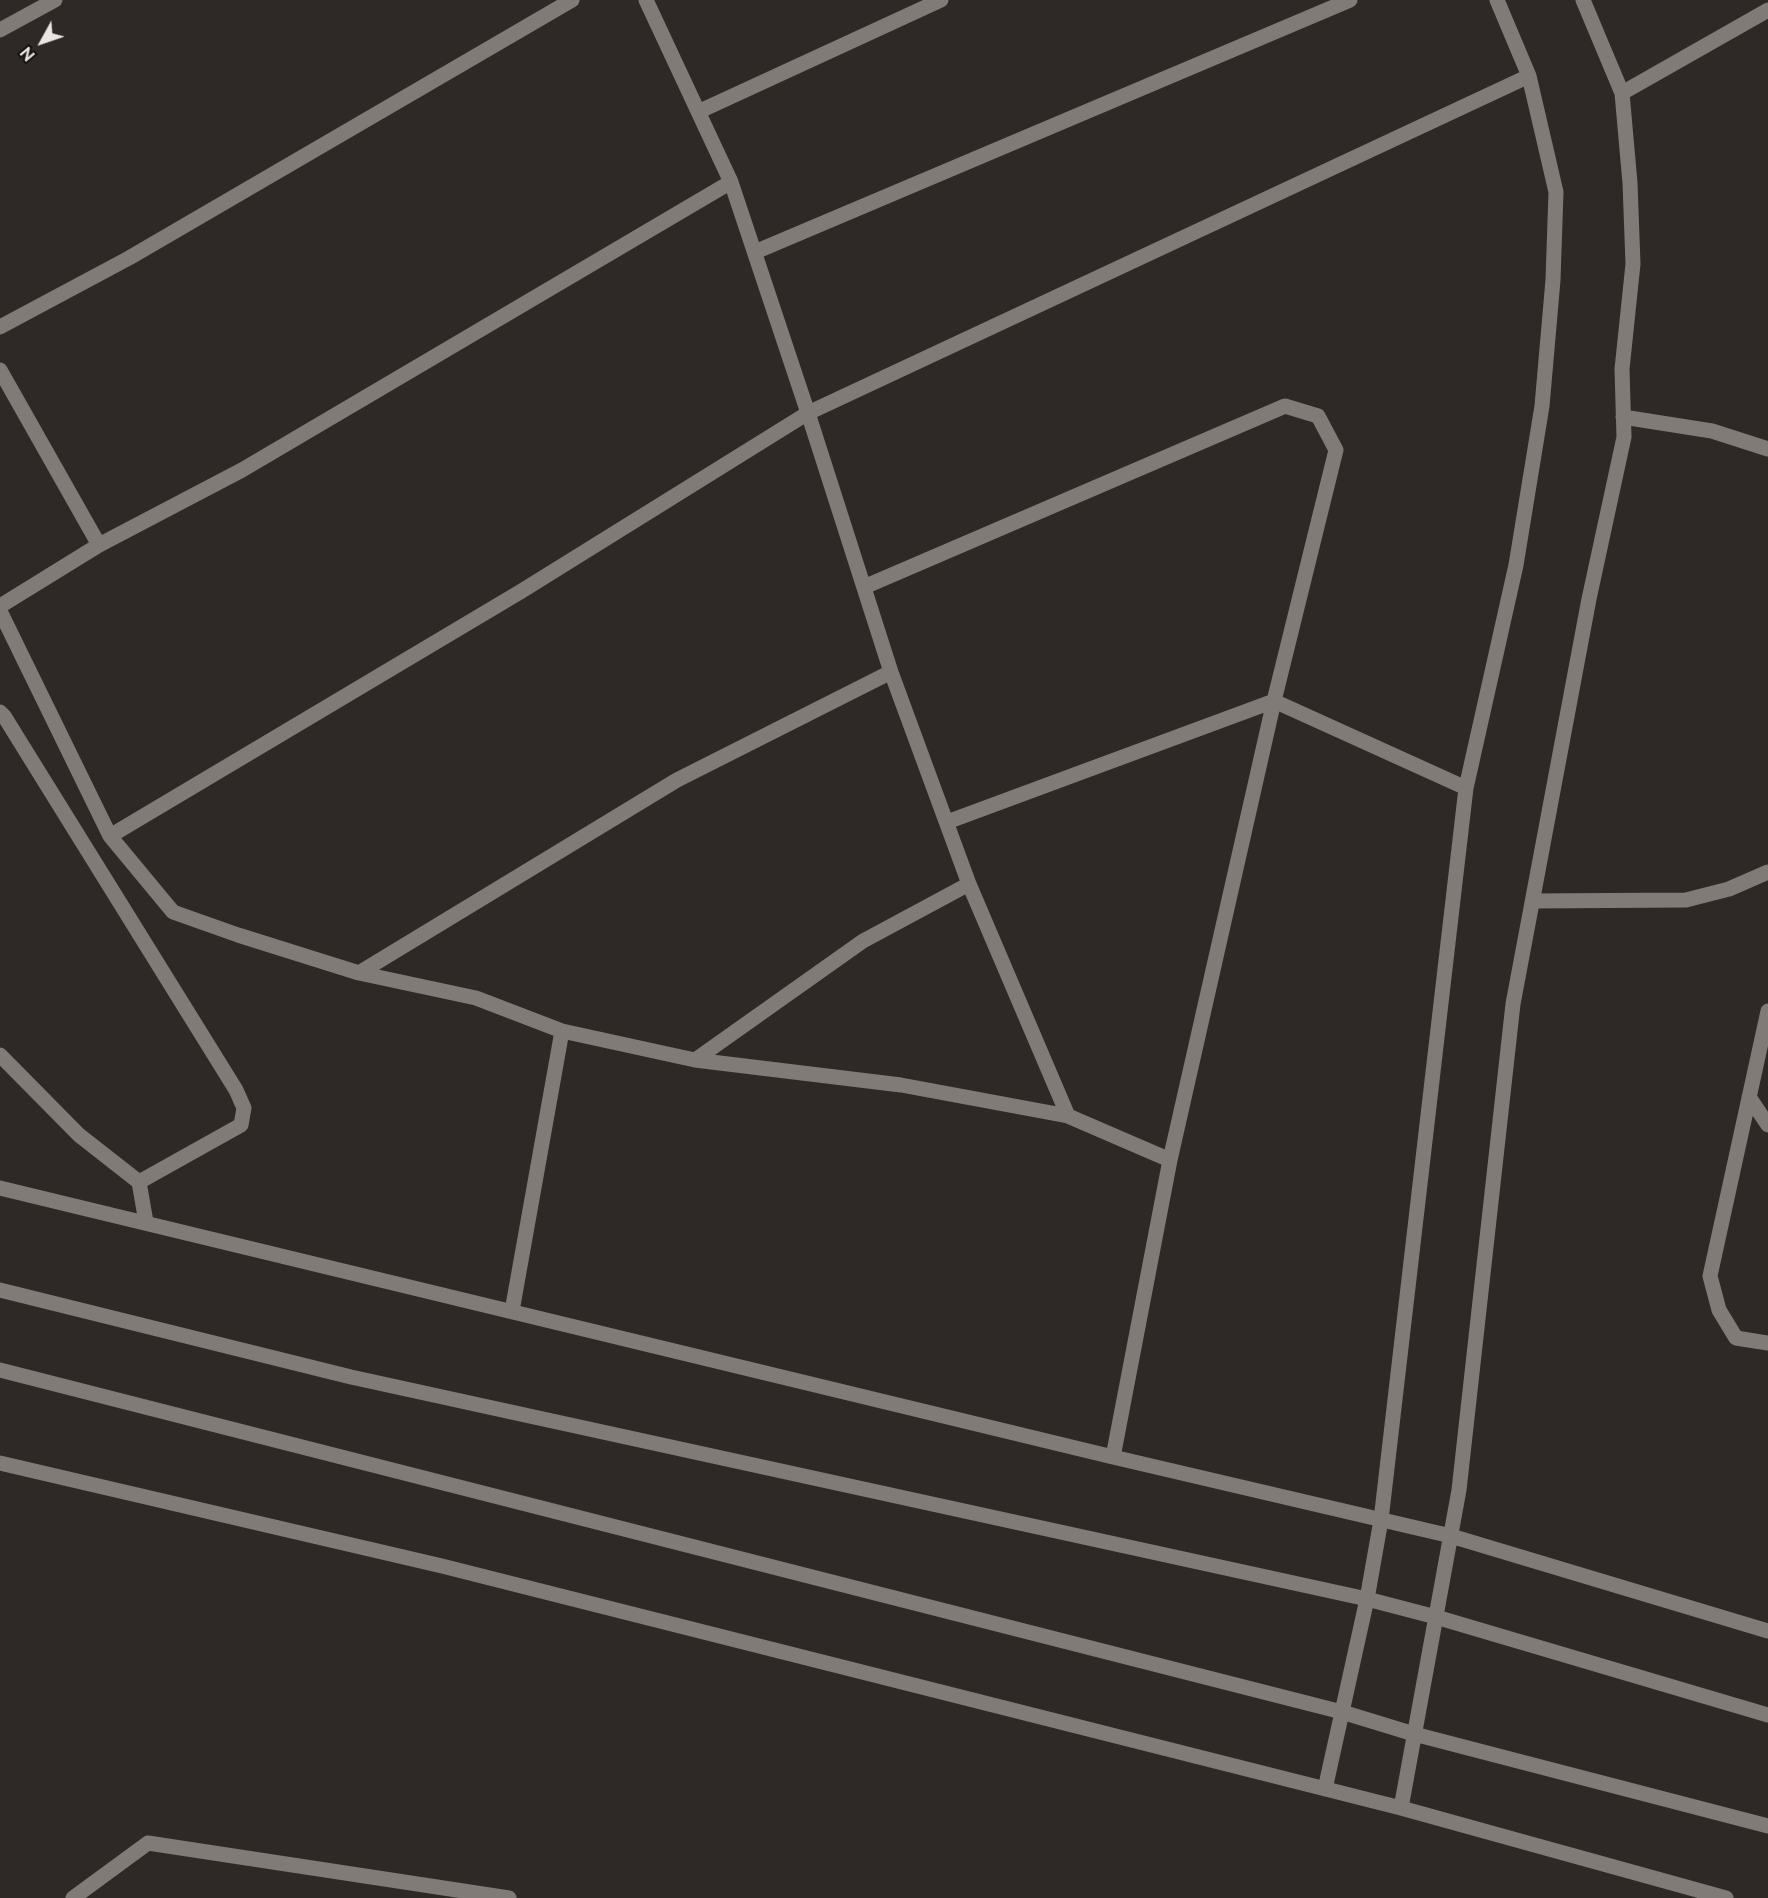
<!DOCTYPE html>
<html>
<head>
<meta charset="utf-8">
<style>
  body { margin:0 }
  #map { position:relative; width:1768px; height:1898px; overflow:hidden; background:#2e2927; font-family:Raleway,sans-serif }
  canvas { display:block }
  .north { position:absolute; left:12px; top:12px; width:60px; height:60px; -webkit-text-stroke:4px #151312; paint-order:stroke; rotate:230deg; font-size:16px; font-weight:700; line-height:24px; text-align:center; color:#e8e5e4 }
  .north::after { content:''; display:block; margin:auto; width:21px; height:27px; background:#e8e5e4; clip-path:polygon(50% 0,100% 100%,50% 72%,0 100%) }
</style>
</head>
<body>
<div id="map">
<canvas width="1768" height="1898"></canvas>
<div class="north">N</div>
</div>
<script>
const c = document.querySelector('canvas').getContext('2d');
c.lineJoin = 'round';
function trace(path, color, width, dash) { c.strokeStyle = color; c.lineWidth = width; c.lineCap = dash ? 'butt' : 'round'; c.setLineDash(dash || []); c.stroke(path); }
trace(new Path2D(`
  M0,30L55,0
  M1622,93L1768,10
  M700,111L941,0
  M755,252L1350,0
  M0,327L129,258L572,0
  M0,370L99,545L0,606
  M1623,417L1712,431L1768,449
  M99,545L242,470L731,182
  M864,587L1285,406L1318,416L1336,450L1274,701L1170,1160
  M0,611L110,836L520,592L808,413L1529,76
  M0,712L4,716L236,1090L244,1108L241,1125L139,1182
  M947,822L1274,701L1466,788
  M110,836L173,912L238,935L359,973L476,998L562,1031L695,1060L901,1085L1068,1116L969,884L891,672L808,413L731,182L646,0
  M1533,901L1686,900L1729,889L1768,872
  M359,973L677,780L891,672
  M1768,1011L1710,1276L1719,1310L1736,1338L1768,1343
  M0,1055L79,1135L139,1182L146,1222
  M695,1060L863,941L969,884
  M1749,1097L1768,1125
  M0,1188L1113,1457L1170,1160L1068,1116
  M0,1290L351,1377L1367,1599L1436,1617L1768,1715
  M512,1311L562,1031
  M0,1370L1342,1712L1414,1734L1768,1826
  M1113,1457L1451,1536L1768,1631
  M0,1463L442,1566L1401,1808L1726,1898
  M1325,1789L1367,1599L1381,1520L1466,788L1516,565L1542,406L1553,280L1556,192L1529,76L1497,0
  M1401,1808L1459,1490L1513,1004L1589,599L1624,437L1622,369L1633,264L1630,183L1622,93L1583,0
  M73,1898L148,1843L509,1898`), '#817b78', 15);
</script>
</body>
</html>
